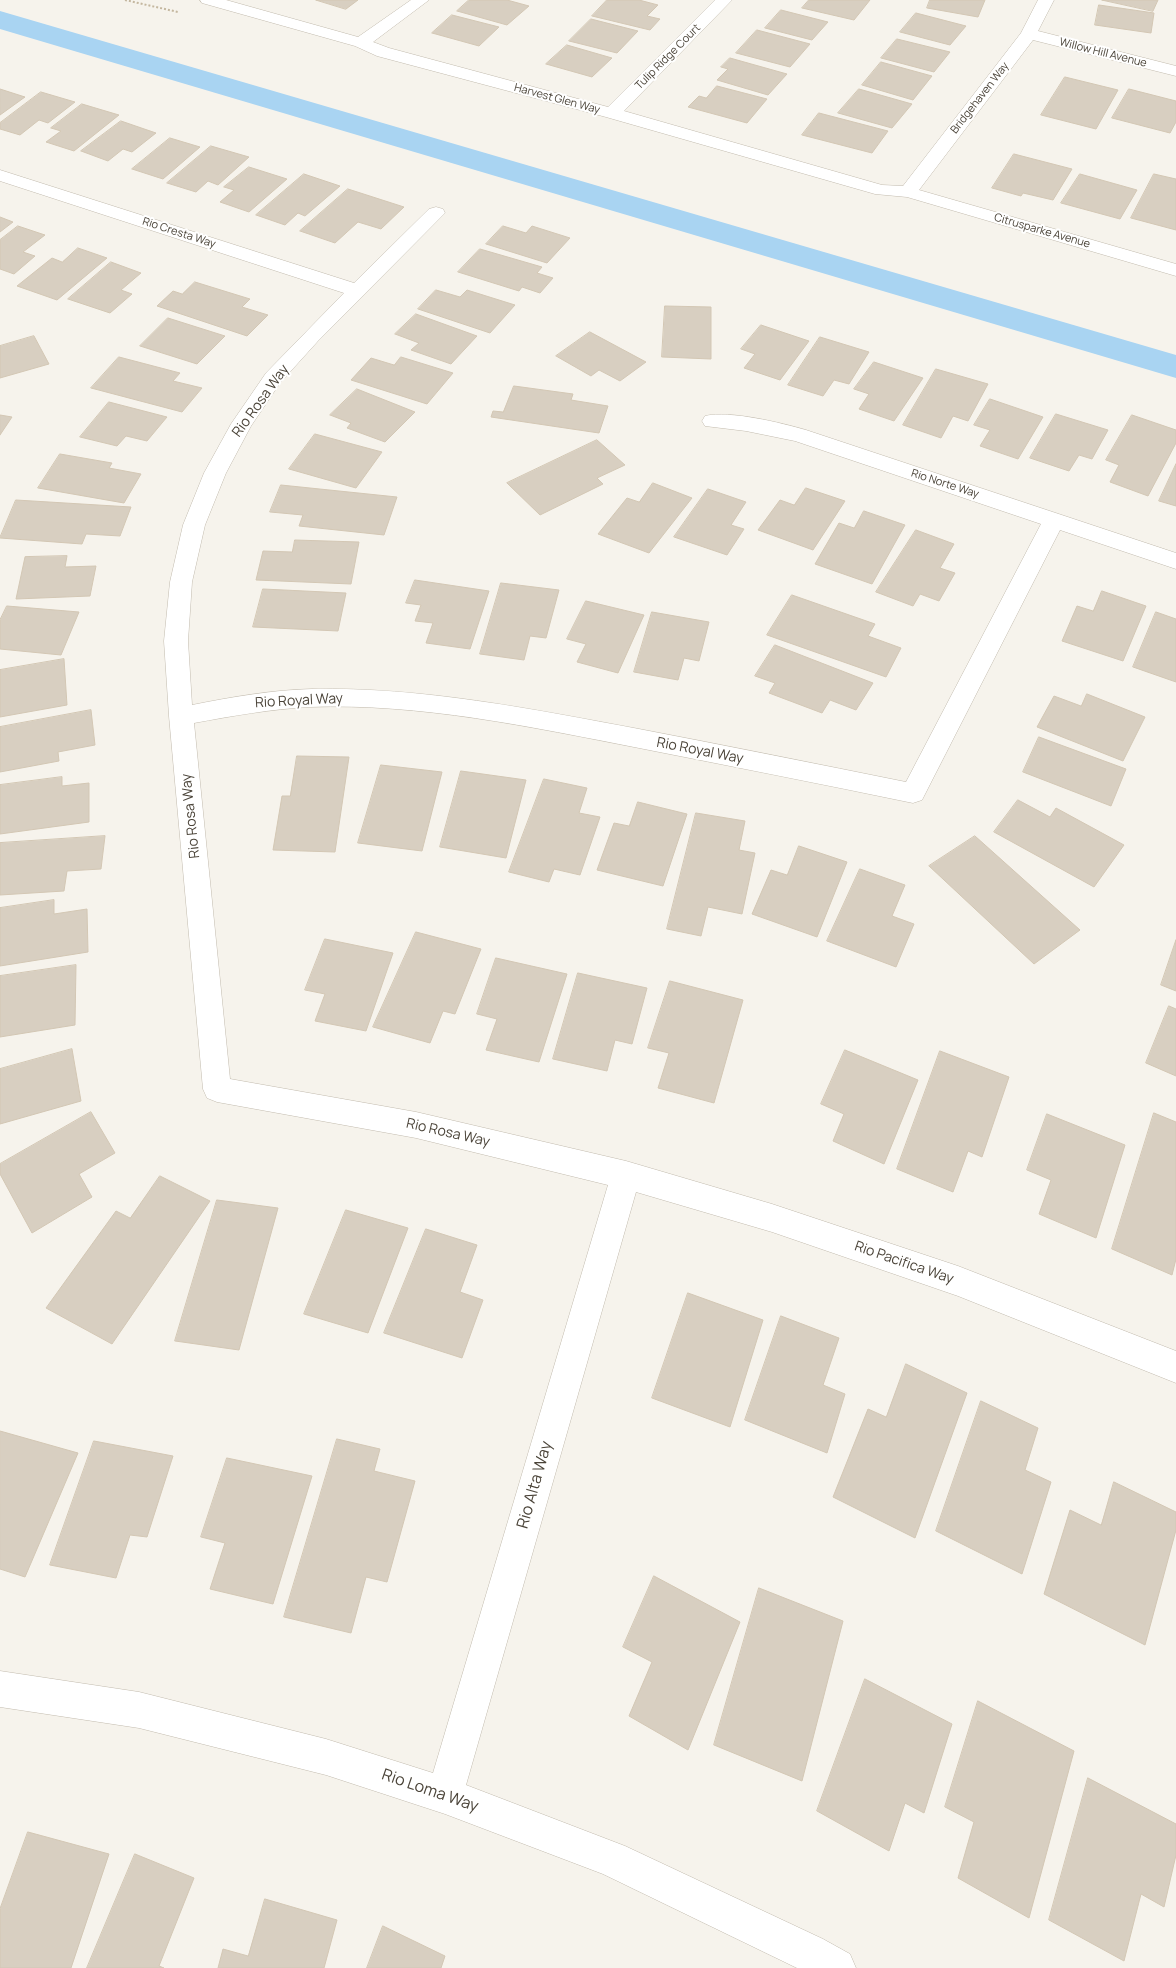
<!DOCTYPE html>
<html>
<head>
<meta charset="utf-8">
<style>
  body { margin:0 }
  canvas { display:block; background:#f6f3ec }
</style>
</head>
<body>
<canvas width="1176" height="1968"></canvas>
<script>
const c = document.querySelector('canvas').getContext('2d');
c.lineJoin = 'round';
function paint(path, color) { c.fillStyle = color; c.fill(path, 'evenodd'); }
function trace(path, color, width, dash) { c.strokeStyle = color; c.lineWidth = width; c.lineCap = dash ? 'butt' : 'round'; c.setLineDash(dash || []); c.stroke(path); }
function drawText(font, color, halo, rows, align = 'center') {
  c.font = font + ' Manrope,sans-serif'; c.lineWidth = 4; c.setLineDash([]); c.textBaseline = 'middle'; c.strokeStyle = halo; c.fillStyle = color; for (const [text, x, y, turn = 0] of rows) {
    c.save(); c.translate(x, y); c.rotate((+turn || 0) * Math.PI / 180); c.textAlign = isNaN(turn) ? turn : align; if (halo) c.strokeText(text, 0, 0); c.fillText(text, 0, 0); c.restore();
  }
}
paint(new Path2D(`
  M0,11L1176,355V378L0,29Z`), '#a9d4f2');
const building = new Path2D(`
  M316,0H358L346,9Z
  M469,0H507L529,6L507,25L457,11Z
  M607,0H639L658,5L647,16L660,19L650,30L592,16Z
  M809,0H870L854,20L802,8Z
  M930,0H985L978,17L927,8Z
  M1102,0H1158L1153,11Z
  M1099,5L1154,13L1151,33L1095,25Z
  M781,10L828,22L812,40L765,28Z
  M916,13L966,26L950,45L900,32Z
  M452,15L499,27L479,46L432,33Z
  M591,19L638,31L617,53L569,41Z
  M757,30L810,44L790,67L736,53Z
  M897,39L950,52L934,72L881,58Z
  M567,45L612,58L592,77L546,64Z
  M730,58L787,74L768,95L717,80L728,69L721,67Z
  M881,62L932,76L913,100L862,85Z
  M1065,77L1118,90L1096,129L1041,115Z
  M717,86L767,99L747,123L688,107L699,96L706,98Z
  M0,89L25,97L0,115Z
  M859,89L912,104L892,128L838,113Z
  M1129,89L1176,101V122L1170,133L1112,118Z
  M41,92L75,102L48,123L39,120L20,135L0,129V123Z
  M82,104L119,115L74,151L46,142L61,131L51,128Z
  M819,113L888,131L872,153L802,135Z
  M121,121L156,133L132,152L123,149L108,161L81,151Z
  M170,138L200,147L163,179L132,169Z
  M211,146L249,157L218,185L208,181L196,192L167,183Z
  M1014,154L1072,169L1053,200L1023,193L1021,196L992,188Z
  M249,167L287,179L249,212L220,202L234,190L224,187Z
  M304,174L340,186L305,216L298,213L285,225L256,215Z
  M1080,174L1137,190L1120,219L1061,203Z
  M1154,174L1176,179V230L1131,218Z
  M348,189L404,207L381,229L358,222L335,243L300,231Z
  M0,217L13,222L0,232Z
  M18,226L45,235L23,252L35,256L14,274L0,269V240Z
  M503,226L526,233L532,226L570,238L547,263L486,244Z
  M78,248L107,258L57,300L17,286L52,258L62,262Z
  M480,249L542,267L537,273L553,278L540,293L522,287L519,291L458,272Z
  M111,262L141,273L121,290L132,294L110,313L68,299Z
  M195,282L250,299L242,307L268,315L247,336L157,306L173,291L182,294Z
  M436,290L460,297L467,290L515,305L490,333L418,309Z
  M665,306L711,307V359L662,357Z
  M416,314L477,336L451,364L411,350L419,343L395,334Z
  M168,318L225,336L197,364L140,346Z
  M761,325L809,341L780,380L744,368L755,354L741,349Z
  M590,332L646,362L620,381L599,370L591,376L556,356Z
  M34,336L49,364L0,378V346Z
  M820,337L869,352L849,384L834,380L823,396L788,385Z
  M119,357L180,373L173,381L202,388L182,412L91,388Z
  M401,357L453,373L427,404L351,380L371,358L394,365Z
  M874,362L923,378L894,421L859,409L869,394L854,389Z
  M936,369L988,384L968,421L953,416L941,438L903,425Z
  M514,386L573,394L571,400L608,406L599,433L491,417L493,411L503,412Z
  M357,389L415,412L385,442L347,428L351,423L330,415Z
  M990,399L1043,417L1018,459L980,446L990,430L974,425Z
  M109,402L167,417L147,441L126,436L117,446L80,437Z
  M1056,414L1108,430L1092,459L1079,455L1069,471L1030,458Z
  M0,415L12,417L0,435Z
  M1132,415L1176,430V443L1148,496L1110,482L1119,465L1106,460Z
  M315,434L382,452L356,488L289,469Z
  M597,440L625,465L597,478L603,484L540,515L507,483Z
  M60,454L112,463L109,468L141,474L124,503L38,488Z
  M1176,464V506L1159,501Z
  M653,483L692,498L649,553L598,534L627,498L639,502Z
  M281,485L397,497L384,535L299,526L303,515L270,512Z
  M806,488L845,501L813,550L758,530L780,500L794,505Z
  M708,489L746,502L731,525L744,529L727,555L674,537Z
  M16,500L131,507L120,536L86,534L82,544L0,538Z
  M864,511L905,525L872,584L815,564L839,523L854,528Z
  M916,530L954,544L940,568L955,573L939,601L920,594L913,606L876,592Z
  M295,540L359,542L351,584L256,580L263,551L292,552Z
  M67,556L65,567L96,566L90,596L16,599L25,557Z
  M415,580L489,591L470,649L426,643L433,623L415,621L421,605L406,603Z
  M501,583L559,590L546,638L530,636L524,660L480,654Z
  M263,589L346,593L338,631L253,627Z
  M1102,591L1146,606L1123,661L1062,641L1077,606L1093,611Z
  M792,595L875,624L868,636L901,648L886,677L767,635Z
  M586,601L644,615L618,673L577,662L586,644L567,639Z
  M7,606L79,612L61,655L0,649V620Z
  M652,612L709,622L699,661L684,658L678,680L634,672Z
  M1156,612L1176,619V682L1133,667Z
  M775,645L873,683L856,710L830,700L822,713L769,693L775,683L755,676Z
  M64,659L67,705L0,717V670Z
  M1087,694L1145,717L1123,761L1037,727L1054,696L1081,706Z
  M91,710L95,745L58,752L59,761L0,772V727Z
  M1039,737L1126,769L1111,806L1023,772Z
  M297,756L349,757L335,852L273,850L282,796H290Z
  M381,765L442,772L422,851L358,843Z
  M461,771L526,780L506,858L440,847Z
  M62,777V786L89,783V822L0,834V785Z
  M544,779L587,788L579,813L600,817L580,875L554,869L549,882L509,872Z
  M1018,800L1050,817L1056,808L1124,845L1094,887L994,832Z
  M638,802L687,814L663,886L597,870L614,823L629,826Z
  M696,813L745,821L739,850L755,853L742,914L708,907L701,936L667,929Z
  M105,836L101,869L67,871L64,891L0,895V843Z
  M975,836L1080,930L1034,964L929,866Z
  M799,846L847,862L817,937L752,914L771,870L787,875Z
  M860,869L905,885L892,916L914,924L896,967L827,941Z
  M54,900V914L87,909L88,952L0,966V908Z
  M416,932L481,949L455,1014L443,1011L430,1043L373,1027Z
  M325,939L393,953L366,1031L315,1021L325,994L305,990Z
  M1176,940V991L1161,985Z
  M496,958L567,974L539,1062L486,1050L497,1019L477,1014Z
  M76,965L75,1025L0,1037V976Z
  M578,973L647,988L632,1044L615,1040L607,1071L553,1059Z
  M670,981L743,1000L714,1103L658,1088L669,1053L648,1048Z
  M1169,1006L1176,1009V1076L1146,1063Z
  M72,1049L81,1101L0,1124V1069Z
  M845,1050L918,1080L884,1164L833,1141L844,1114L821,1104Z
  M940,1051L1009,1077L982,1157L968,1151L953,1192L897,1169Z
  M91,1112L115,1153L79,1174L92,1197L32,1233L0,1174V1164Z
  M1154,1113L1176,1122V1259L1172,1275L1112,1249Z
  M1047,1114L1125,1145L1096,1238L1039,1214L1051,1180L1027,1170Z
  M160,1176L210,1201L112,1344L46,1308L116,1211L130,1218Z
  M217,1200L278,1208L239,1350L175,1341Z
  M346,1210L408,1228L368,1333L304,1314Z
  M426,1229L477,1245L460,1292L483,1300L462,1358L384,1333Z
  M688,1293L763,1320L730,1427L652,1398Z
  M781,1316L839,1338L823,1385L845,1394L827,1453L745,1420Z
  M906,1364L967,1393L915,1538L833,1497L868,1409L886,1417Z
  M981,1401L1038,1428L1025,1470L1051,1482L1022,1574L936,1531Z
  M0,1431L78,1453L25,1577L0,1569Z
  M337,1439L380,1449L374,1471L415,1481L387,1582L366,1577L351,1633L284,1617Z
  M94,1441L173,1456L147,1537L130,1535L116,1578L50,1565Z
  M227,1458L312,1476L273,1604L210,1589L225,1543L201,1537Z
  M1114,1482L1176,1512V1530L1145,1645L1044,1594L1070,1510L1101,1525Z
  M654,1576L740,1622L688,1750L629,1716L652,1662L623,1647Z
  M759,1588L843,1621L802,1781L714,1745Z
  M865,1679L952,1724L924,1813L905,1803L889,1851L817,1811Z
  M978,1701L1074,1751L1029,1918L958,1878L974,1822L945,1807Z
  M1088,1778L1176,1824V1855L1164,1907L1141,1894L1124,1961L1049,1920Z
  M28,1832L109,1854L71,1968H0V1909Z
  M135,1854L194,1878L159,1966L164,1968H87Z
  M265,1899L337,1920L324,1968H218L223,1949L248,1956Z
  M383,1926L445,1956L441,1968H367Z`);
paint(building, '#d8cfc1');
trace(building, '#d3c7b4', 1);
const street = new Path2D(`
  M200,0H226L358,37L411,0H429L373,42L389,48L608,107L715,0H732L624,111L882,185L903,186L1021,33L1038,0H1054L1038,31L1176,66V76L1033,40L919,190L1176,264V276L907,197L875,194L606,117L377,56L355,46L202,3Z
  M0,170L354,283L429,209L436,207L443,209L445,213L318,341L280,383L251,426L226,473L205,525L192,582L188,641L192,705C232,697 272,690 312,689C423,687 531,709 639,729C728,746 817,764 906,782L1041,524L795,441L746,431L705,426L702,421L705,416C729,410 782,423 806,430L1176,553V569L1060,530L922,800L913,803C822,784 730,766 639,748C531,727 420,703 310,707C271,709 232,716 194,723L230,1079L416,1112L626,1161L772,1204L958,1266L1176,1351V1383L958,1296L772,1232L636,1192L466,1785L625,1846L823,1939L850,1954L856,1968H797L603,1874L445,1814L326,1775L139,1728L0,1707V1671L139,1692L326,1739L433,1773L608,1185L416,1138L217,1102L207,1098L203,1089L169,716L164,641L170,582L183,525L204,473L231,424L266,373L344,293L0,181Z`);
trace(street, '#c2bbae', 1);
trace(new Path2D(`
  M125,0L178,12`), '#c4b79f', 2, [2, 2]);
paint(street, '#fff');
drawText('11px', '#4b4439', '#fff', [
  ["Willow Hill Avenue",1103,53,14],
  ["Tulip Ridge Court",668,57,-45],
  ["Bridgehaven Way",980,98,-52],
  ["Harvest Glen Way",557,99,15],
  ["Citrusparke Avenue",1042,231,16],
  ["Rio Cresta Way",179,233,18],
  ["Rio Norte Way",945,484,18]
]);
drawText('14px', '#4b4439', '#fff', [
  ["Rio Rosa Way",261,401,-54],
  ["Rio Royal Way",299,701,-3],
  ["Rio Royal Way",700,751,11],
  ["Rio Rosa Way",191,816,-96],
  ["Rio Rosa Way",448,1133,13],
  ["Rio Pacifica Way",904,1263,19]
]);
drawText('16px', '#4b4439', '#fff', [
  ["Rio Alta Way",535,1485,-74],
  ["Rio Loma Way",430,1791,19]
]);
</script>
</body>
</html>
